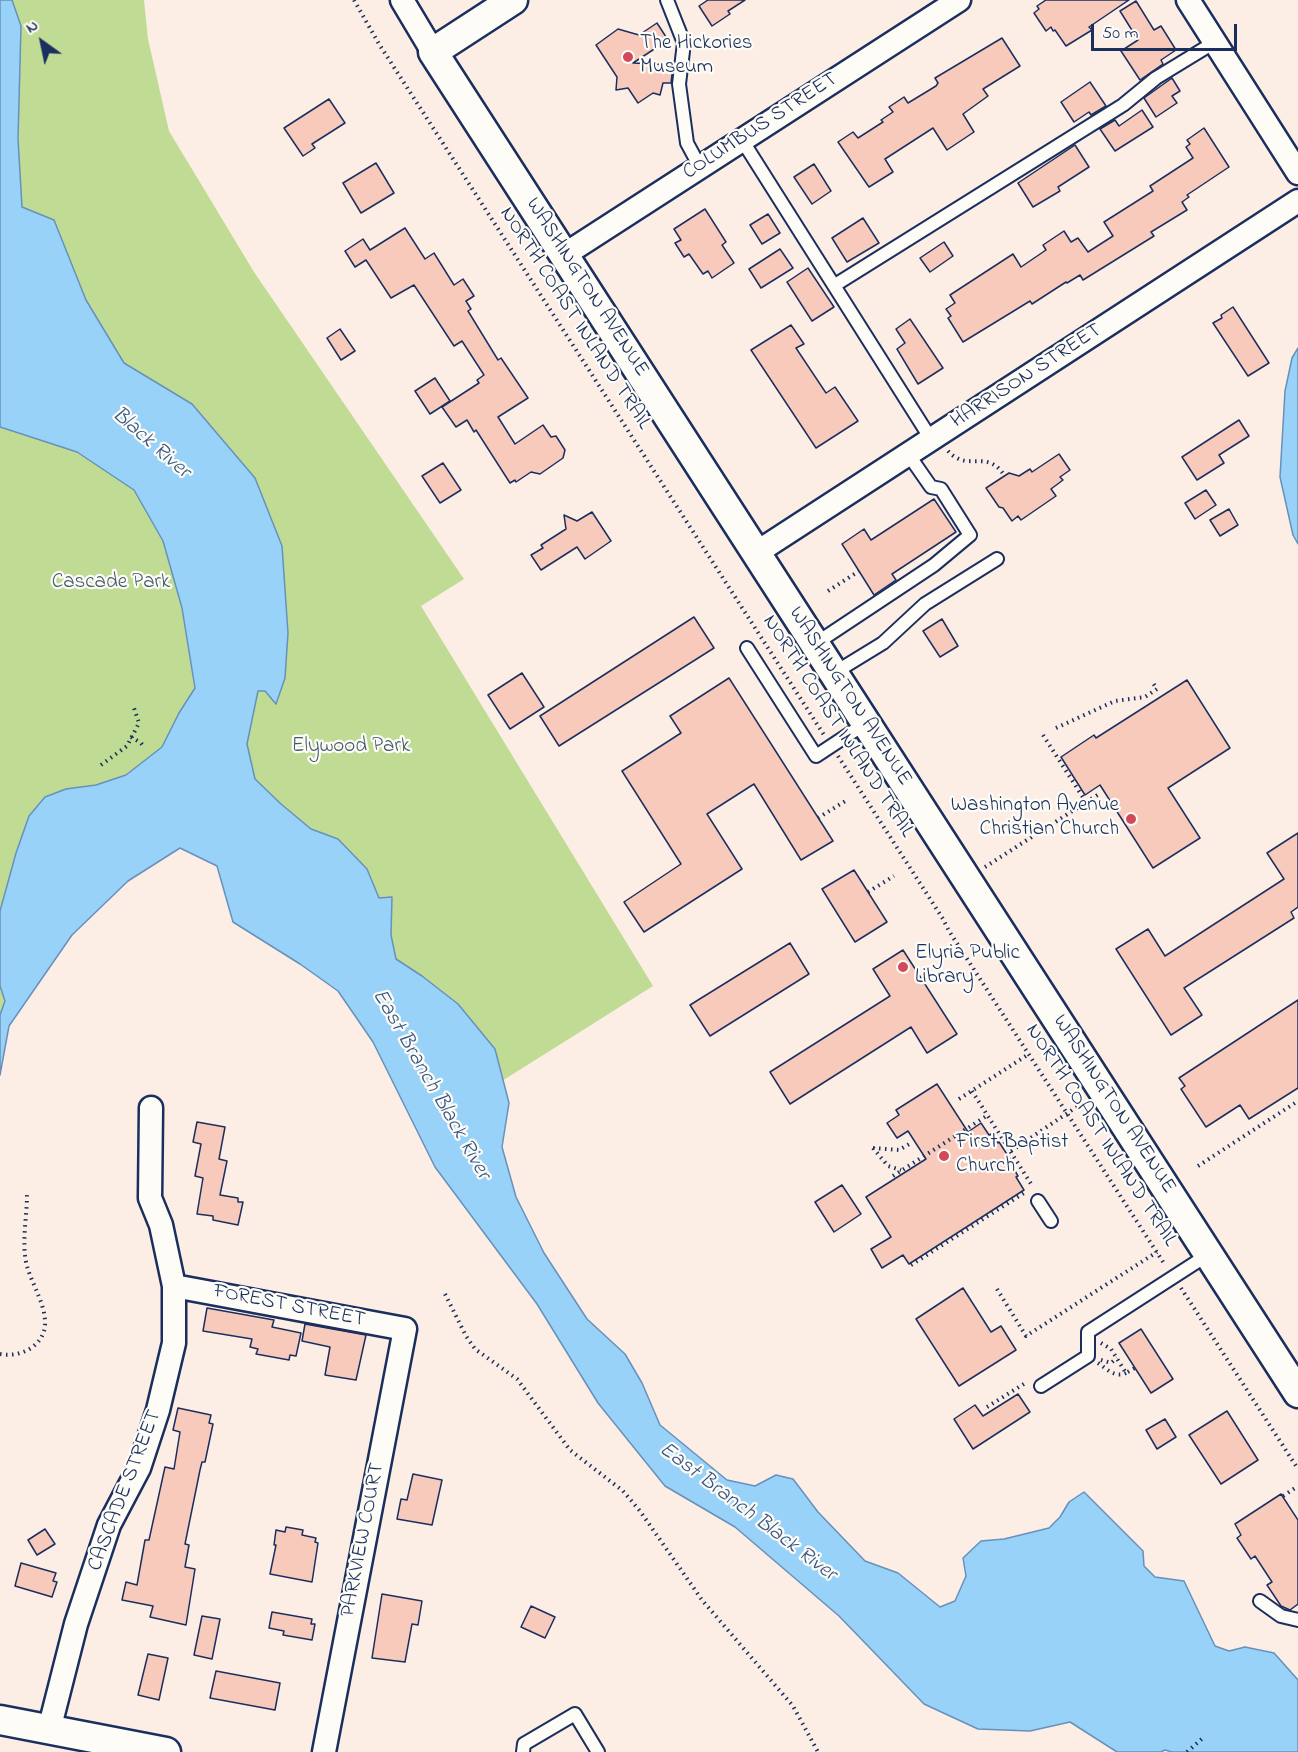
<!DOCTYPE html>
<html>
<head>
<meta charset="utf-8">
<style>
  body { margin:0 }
  #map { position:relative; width:1298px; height:1752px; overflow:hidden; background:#fcede5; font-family:"Indie Flower",sans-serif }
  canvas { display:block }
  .north { position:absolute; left:12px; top:12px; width:60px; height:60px; -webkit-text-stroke:4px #fdfcf7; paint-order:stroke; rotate:327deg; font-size:16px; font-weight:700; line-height:24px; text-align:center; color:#1b2f5e }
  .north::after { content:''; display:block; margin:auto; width:21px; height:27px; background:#1b2f5e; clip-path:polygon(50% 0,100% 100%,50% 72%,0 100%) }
  .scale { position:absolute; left:1091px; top:24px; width:146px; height:27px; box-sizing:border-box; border:3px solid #1b2f5e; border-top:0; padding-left:8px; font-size:18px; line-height:21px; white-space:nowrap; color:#1b2f5e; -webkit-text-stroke:4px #fdfcf7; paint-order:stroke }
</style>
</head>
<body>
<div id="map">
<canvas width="1298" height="1752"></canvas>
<div class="north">N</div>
<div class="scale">50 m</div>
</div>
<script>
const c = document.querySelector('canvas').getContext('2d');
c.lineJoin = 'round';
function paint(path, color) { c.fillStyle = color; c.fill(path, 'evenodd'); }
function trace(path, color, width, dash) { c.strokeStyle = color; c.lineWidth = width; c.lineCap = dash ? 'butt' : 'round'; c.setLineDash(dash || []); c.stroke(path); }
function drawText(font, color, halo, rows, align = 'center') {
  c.font = font + ' "Indie Flower",sans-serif'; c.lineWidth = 4.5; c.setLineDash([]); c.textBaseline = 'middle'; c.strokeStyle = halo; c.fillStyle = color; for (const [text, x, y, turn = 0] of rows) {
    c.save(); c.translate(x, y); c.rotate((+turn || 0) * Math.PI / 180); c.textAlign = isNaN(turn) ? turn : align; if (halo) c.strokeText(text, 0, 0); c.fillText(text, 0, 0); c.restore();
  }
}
paint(new Path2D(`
  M0,0H144L148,39L169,131L254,272L464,579L421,606L653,986L451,1113L326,910L117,820L0,1043Z`), '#c0dc94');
const water = new Path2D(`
  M0,0H12L21,26L18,139L22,207L54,220L86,300L124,363L192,404L255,478L282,546L288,633L285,678L276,704L265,691H258L247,744L255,779L281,804L311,829L338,839L367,869L379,898L392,897L391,935L396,959L422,976L458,1004L495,1049L509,1103L502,1147L516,1197L544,1253L587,1319L625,1354L642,1383L660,1425L727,1480L755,1486L776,1475L793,1479L818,1512L865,1561L898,1573L940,1607L955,1601L966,1576L963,1558L981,1541L1004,1539L1049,1528L1060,1517L1069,1502L1084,1492L1143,1551L1144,1566L1155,1577L1184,1581L1215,1646L1229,1651L1245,1647L1274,1653L1298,1680V1752H1172L1165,1750L1161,1752H1117L1070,1722L1030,1731L978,1729L924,1704L839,1616L735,1527L665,1486L598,1403L537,1304L435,1167L373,1042L338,991L300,964L233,922L217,866L180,848L128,881L72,935L9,1026L0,1075V1015L5,1001L0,986V911L16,853L29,816L45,797L66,789L96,785L126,775L162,747L179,713L195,688L182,608L163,541L134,490L77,452L0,427Z
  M1298,348V544L1293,535L1280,477L1285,391L1292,358Z`);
paint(water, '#99d2f9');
trace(water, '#6791bb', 1.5);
const building = new Path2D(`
  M708,0H745L728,11L730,14L712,26L699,6Z
  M1046,0H1129L1089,27L1092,30L1066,46L1055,30L1053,31L1051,27L1046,31L1034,13L1039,9L1037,6Z
  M1136,1L1154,30L1161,26L1176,50L1161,60L1163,64L1140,80L1121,51L1138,40L1120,11Z
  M657,23L668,40L633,63L673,65L671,83H663L660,95L653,93L638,103L628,88L616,90L617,77L596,45L618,29L639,35Z
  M1002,38L1020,66L983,89L988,96L963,114L974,132L947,150L933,128L885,159L893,172L869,187L838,142L853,132L858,138L883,122L881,120L893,112L889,107L904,97L908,103L936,86L938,83L935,78Z
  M1172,78L1180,91L1172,96L1177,103L1156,117L1144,98Z
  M1090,82L1106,106L1091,115L1089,112L1074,122L1061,102Z
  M329,99L345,123L312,144L315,148L303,156L284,128Z
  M1142,110L1153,127L1115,151L1100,129L1115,120L1119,126Z
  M1204,128L1229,167L1187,195L1189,197L1182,202L1187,210L1151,232L1154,236L1083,280L1080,275L1067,283L1066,282L1032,304L1030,301L1017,309L963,342L948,318L951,316L946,309L955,303L950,295L1013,254L1021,267L1046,250L1043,245L1064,231L1071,242L1078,238L1088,252L1113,236L1104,222L1153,191L1150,186L1193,158L1186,147L1190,144L1187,140Z
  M1075,145L1089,167L1058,187L1060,191L1033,207L1018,183Z
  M376,163L394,193L361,213L343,183Z
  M814,164L831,191L812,204L794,177Z
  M705,209L726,242L722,245L734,263L712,278L708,271L703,274L689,254L684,257L675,243L681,240L674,229Z
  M768,214L780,233L762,244L750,225Z
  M863,218L879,243L847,262L832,238Z
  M405,228L425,259L434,253L454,285L463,279L474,296L466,301L471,309L468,311L498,360L501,358L528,398L498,417L515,444L543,425L551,437L556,436L565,450L563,458L540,474L531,472L516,482L515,480L510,483L476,430L474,432L467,420L456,427L442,407L479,383L477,380L484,375L462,341L454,346L414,285L391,298L366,260L355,267L345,251L363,239L370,250Z
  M944,242L953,256L930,272L920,258Z
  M780,249L793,268L761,288L749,269Z
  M808,268L834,307L812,321L787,282Z
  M1233,307L1269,363L1248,376L1213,323L1222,318L1221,315Z
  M910,319L943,368L918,384L897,349L905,343L896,329Z
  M791,325L804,344L796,348L826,393L835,387L858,421L816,448L751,350Z
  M340,329L355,351L341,360L327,338Z
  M435,378L450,401L430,414L415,391Z
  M1239,420L1249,436L1219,455L1224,463L1197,480L1182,457Z
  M1059,454L1070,470L1060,477L1063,480L1051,489L1056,496L1021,520L1018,516L1012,521L1003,508L999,507L986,488L1009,473L1019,476L1030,469L1032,472Z
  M443,463L461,490L440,503L422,476Z
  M1206,490L1216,505L1195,519L1185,503Z
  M934,499L956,532L892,574L896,580L874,595L842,544L864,529L871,540Z
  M1229,509L1238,525L1220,536L1210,520Z
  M592,512L611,541L585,559L577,547L541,570L531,555L543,548L541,545L566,529L564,515L577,521Z
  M694,617L714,648L559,746L540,716Z
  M942,619L958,646L940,657L923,631Z
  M522,673L544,707L510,729L488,695Z
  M729,678L833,841L801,860L754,784L707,814L742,869L644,932L624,902L681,864L622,771L681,733L670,716Z
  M1187,680L1230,748L1168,788L1200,838L1153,868L1100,785L1085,795L1061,757L1094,735L1096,738Z
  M1298,833V907L1291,912L1294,918L1184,988L1202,1015L1171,1035L1116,949L1148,929L1165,956L1284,879L1267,853Z
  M854,870L887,922L855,942L822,889Z
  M790,943L809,974L710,1036L690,1005Z
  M903,950L957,1034L927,1053L911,1027L790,1104L770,1072L890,996L873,969Z
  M1298,1000V1088L1249,1119L1240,1105L1206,1127L1181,1089L1185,1086L1179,1078Z
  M937,1084L968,1132L981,1123L989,1135L991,1134L998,1143L999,1142L1014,1165L1012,1166L1018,1176L1016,1177L1024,1190L909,1264L903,1255L882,1268L871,1249L891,1237L866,1197L926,1159L908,1131L897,1138L887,1123L899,1115L896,1110Z
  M197,1122L225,1127L219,1159L227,1161L220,1195L238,1198V1202H243L238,1225L213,1220V1216L197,1214L203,1178L195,1176L201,1144L193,1142Z
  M842,1185L861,1214L834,1232L815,1202Z
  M963,1288L991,1332L1001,1326L1016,1350L959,1386L916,1319Z
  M207,1308L274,1320L272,1327L301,1333L296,1356L290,1355L289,1360L256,1354L258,1349L250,1347L252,1339L203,1331Z
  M305,1324L366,1335L356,1380L325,1375L330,1347L302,1341Z
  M1141,1329L1173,1379L1151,1393L1119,1343Z
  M1018,1394L1030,1412L973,1449L954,1419L975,1405L983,1416Z
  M178,1408L211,1415L209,1423L213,1424L205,1462H202L200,1470L185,1544L189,1545L185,1567L195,1569L186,1625L150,1617L153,1606L122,1600L126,1582L137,1585L145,1540H149L165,1467L174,1469L180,1432L173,1430Z
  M1227,1411L1258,1460L1221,1484L1189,1435Z
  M1165,1419L1176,1437L1157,1449L1146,1430Z
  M413,1474L442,1480L432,1525L397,1519L401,1499L407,1500Z
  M1281,1494L1298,1520V1604L1290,1610L1281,1606L1267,1585L1272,1582L1255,1556L1251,1559L1237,1538L1241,1535L1235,1524Z
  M286,1527L303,1530L302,1535L316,1538L315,1542L318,1543L312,1582L270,1574L276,1545H274L276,1530L285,1532Z
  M45,1529L55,1544L37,1555L28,1540Z
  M21,1563L56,1573L53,1581L57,1582L52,1597L15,1586Z
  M382,1594L422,1601L418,1625L412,1624L405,1662L372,1658Z
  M531,1606L555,1617L545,1638L521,1627Z
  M272,1612L312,1619L311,1624H315L312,1640L283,1635L284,1631L269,1628Z
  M202,1616L220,1619L212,1659L194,1655Z
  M148,1654L168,1658L159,1700L138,1695Z
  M216,1671L280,1683L275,1710L210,1698Z`);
paint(building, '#f8cabc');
trace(building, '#1b2f5e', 1.5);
const service = new Path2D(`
  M667,0L684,43L679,84L687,143L700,167
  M742,140L931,439
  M835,285L1123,105L1156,78L1215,42
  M815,644L934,565L970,535L941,489L931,487L908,454
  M747,648L816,756L866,723
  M834,673L883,643L925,604L997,559
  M1038,1201L1051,1221
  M1041,1386L1088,1356V1332L1209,1254
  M1260,1601L1281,1616L1298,1620
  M523,1752L524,1744L575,1714L598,1752`);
const minor = new Path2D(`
  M402,0L433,52
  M1188,0L1298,173
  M564,255L959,0
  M756,553L1298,201
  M174,1286L405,1329L324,1752
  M49,1730L76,1624L109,1525L139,1468L158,1410L174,1343V1286L161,1225L150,1198L151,1108`);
const tertiary = new Path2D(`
  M513,0L433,52L1298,1393
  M0,1720L166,1752`);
trace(service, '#1b2f5e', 16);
trace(minor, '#1b2f5e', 27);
trace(tertiary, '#1b2f5e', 33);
trace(new Path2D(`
  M354,0L379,44L824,735
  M948,451C968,473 986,448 1004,475
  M828,591L859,571
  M1056,728L1115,701L1145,697L1157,689L1153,683
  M1043,735L1086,802
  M131,737L141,743L144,747
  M838,756L943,919L949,931L1165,1265
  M101,765L127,746L139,723L133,705
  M818,818L847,800
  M985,867L1099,794
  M868,892L894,876
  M972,1091L1033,1187
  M959,1099L1029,1054
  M873,1148L899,1150L911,1143
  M873,1148L888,1166L901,1170
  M1011,1151L1084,1102
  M1198,1166L1298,1101
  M893,1176L988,1115
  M911,1265L1027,1191
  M1181,1288L1298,1469
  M997,1289L1026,1336L1157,1252
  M445,1294L466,1336L475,1349L517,1379L570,1450L623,1491L640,1511L702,1600L793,1706L818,1752
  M1101,1343L1111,1349L1126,1373L1135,1368
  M0,1354C11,1356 22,1354 31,1348C62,1327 33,1290 27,1266C21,1244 27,1218 27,1195
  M1101,1360L1111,1363L1117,1358
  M1098,1363C1107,1369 1115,1378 1126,1373
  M987,1407L1027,1382
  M1283,1496L1298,1486
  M1187,1752L1204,1737`), '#1b2f5e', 4, [1.5, 4.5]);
trace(service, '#fdfcf7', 12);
trace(minor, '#fdfcf7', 22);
trace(tertiary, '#fdfcf7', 28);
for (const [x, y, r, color] of [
  [628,57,6,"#d1495b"],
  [1131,819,6,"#d1495b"],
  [903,967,6,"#d1495b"],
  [944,1156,6,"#d1495b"]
]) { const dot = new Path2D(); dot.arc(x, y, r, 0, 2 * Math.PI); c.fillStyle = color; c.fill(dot); trace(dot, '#fdfcf7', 2); }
drawText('21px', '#1b2f5e', '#fdfcf7', [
  ["The Hickories",640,45],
  ["Museum",640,69],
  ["Washington Avenue",1119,807,"right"],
  ["Christian Church",1119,831,"right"],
  ["Elyria Public",915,955],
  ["Library",915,979],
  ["First Baptist",956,1144],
  ["Church",956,1168]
], 'left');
drawText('21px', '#1b2f5e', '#fdfcf7', [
  ["COLUMBUS STREET",761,127,-33],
  ["WASHINGTON AVENUE",586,288,57],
  ["NORTH COAST INLAND TRAIL",574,319,57],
  ["HARRISON STREET",1027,377,-33],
  ["WASHINGTON AVENUE",849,697,57],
  ["NORTH COAST INLAND TRAIL",837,727,57],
  ["WASHINGTON AVENUE",1113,1105,57],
  ["NORTH COAST INLAND TRAIL",1100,1136,57],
  ["FOREST STREET",289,1307,11],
  ["CASCADE STREET",126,1491,-69],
  ["PARKVIEW COURT",364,1540,-79]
]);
drawText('21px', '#445a6c', '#fdfcf7', [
  ["Cascade Park",111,584],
  ["Elywood Park",351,748]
]);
drawText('italic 22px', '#3a5885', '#fdfcf7', [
  ["Black River",150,444,41],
  ["East Branch Black River",430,1085,60],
  ["East Branch Black River",747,1513,37]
]);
</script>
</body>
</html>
